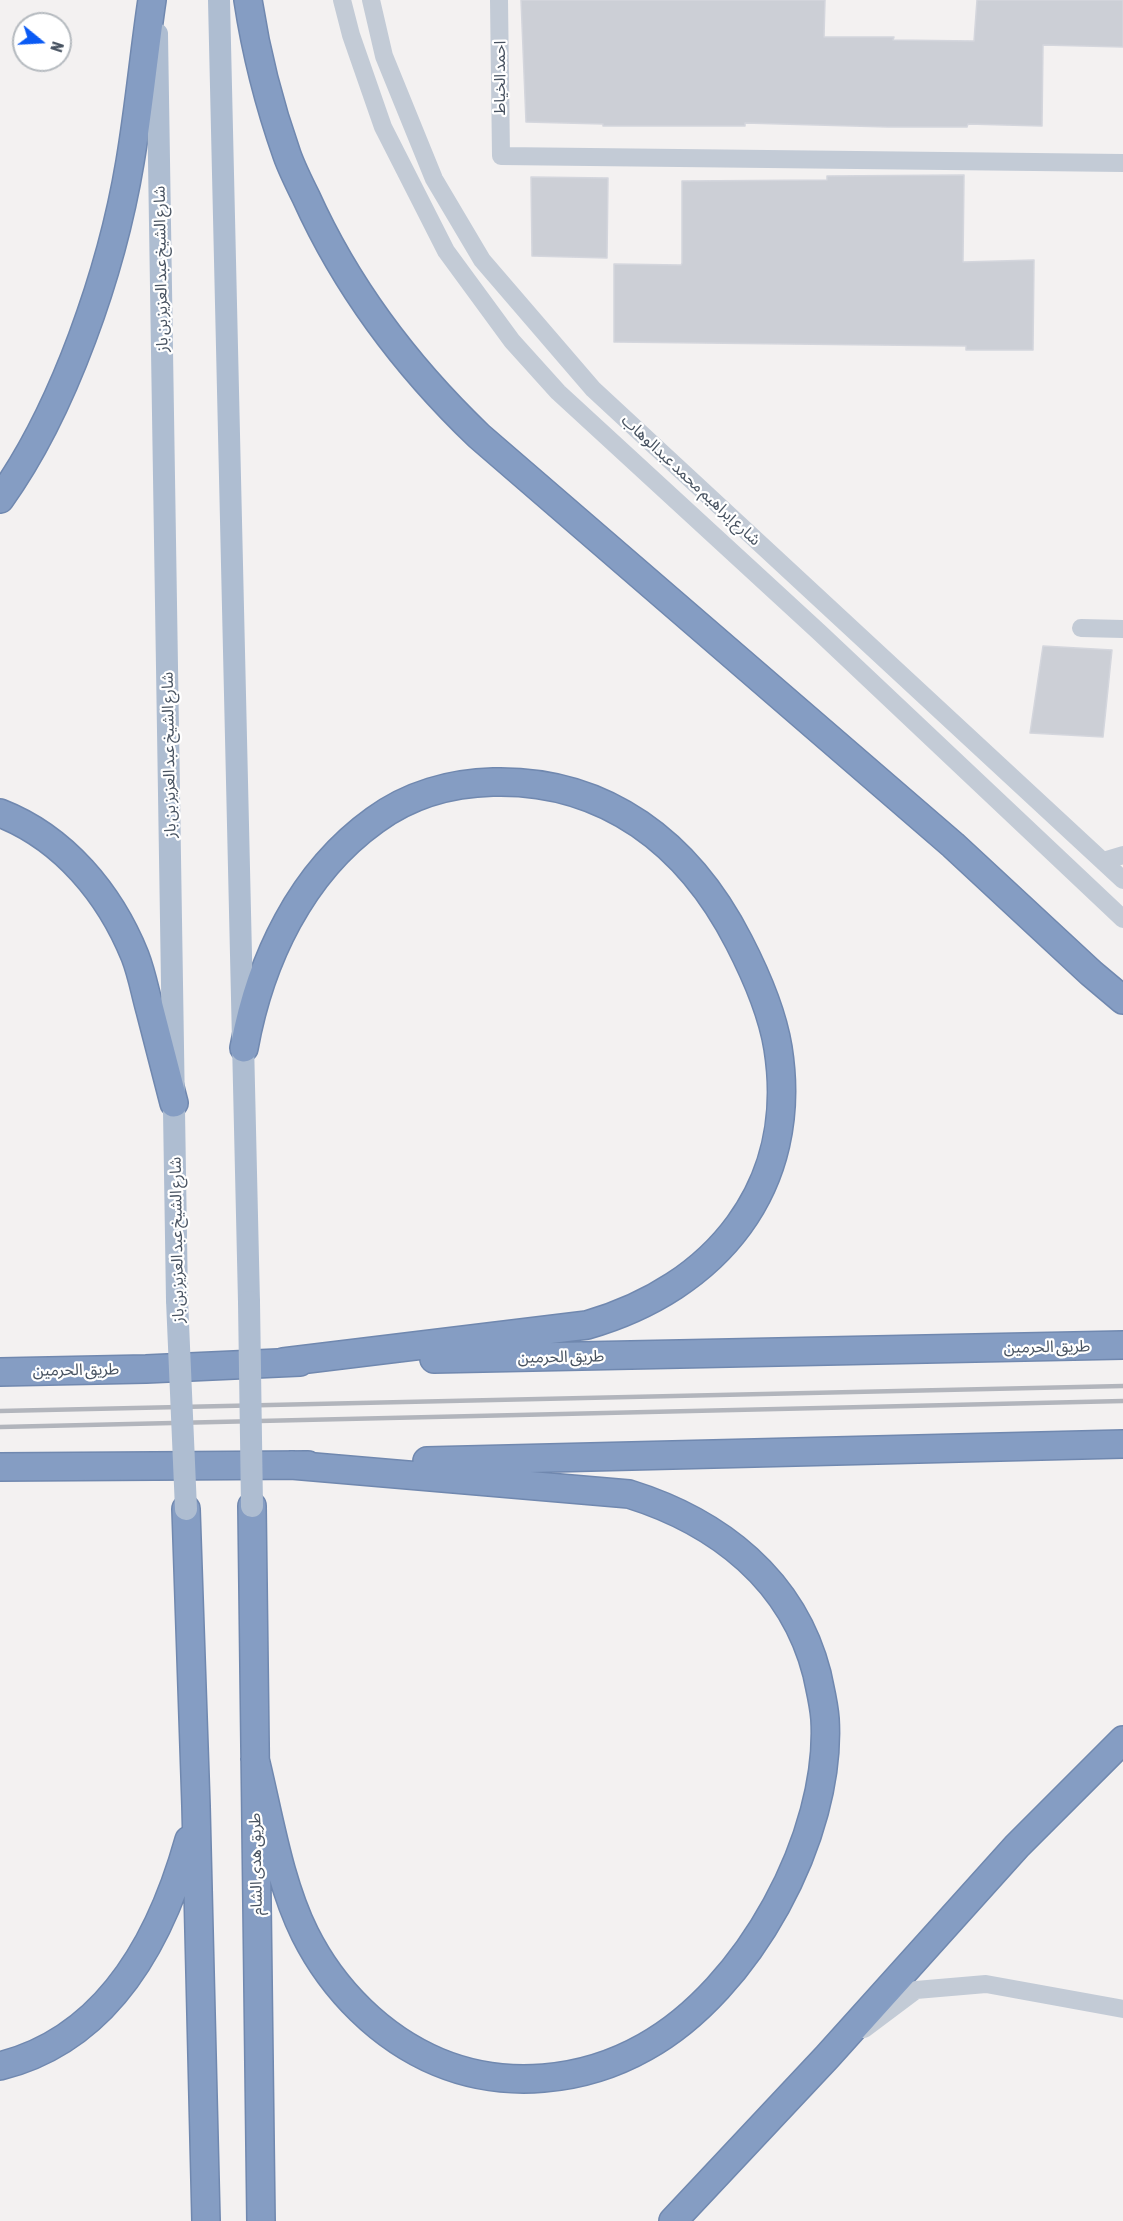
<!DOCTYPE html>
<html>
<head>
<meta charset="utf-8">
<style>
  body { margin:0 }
  #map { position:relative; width:1123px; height:2221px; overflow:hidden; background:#f3f1f1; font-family:"Asap Condensed",sans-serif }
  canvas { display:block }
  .north { position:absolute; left:12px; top:12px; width:60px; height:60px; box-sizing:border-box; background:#fff; border:2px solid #b5babf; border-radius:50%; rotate:108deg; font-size:16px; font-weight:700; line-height:24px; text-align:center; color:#475260 }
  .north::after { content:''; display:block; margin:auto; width:21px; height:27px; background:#0a5af4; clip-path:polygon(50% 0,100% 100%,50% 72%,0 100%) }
</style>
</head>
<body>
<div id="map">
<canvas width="1123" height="2221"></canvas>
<div class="north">N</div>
</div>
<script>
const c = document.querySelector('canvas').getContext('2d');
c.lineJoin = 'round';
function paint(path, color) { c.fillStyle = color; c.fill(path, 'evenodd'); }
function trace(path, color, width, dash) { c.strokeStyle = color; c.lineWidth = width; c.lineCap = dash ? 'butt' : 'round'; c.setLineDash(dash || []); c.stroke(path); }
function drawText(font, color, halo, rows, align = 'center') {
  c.font = font + ' "Asap Condensed","Noto Sans Arabic",sans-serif'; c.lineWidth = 4.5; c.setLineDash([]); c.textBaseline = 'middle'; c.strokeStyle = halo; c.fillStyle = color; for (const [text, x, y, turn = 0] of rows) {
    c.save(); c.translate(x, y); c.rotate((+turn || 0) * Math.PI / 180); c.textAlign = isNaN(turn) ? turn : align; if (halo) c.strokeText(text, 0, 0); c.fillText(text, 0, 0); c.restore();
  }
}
const building = new Path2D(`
  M521,0H825L824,37H894L893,40L974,41L977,0H1123V47L1043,45L1042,126L968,124L967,127H888L745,123V126H603V124L526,122Z
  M964,175L963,262L1034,260L1033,350H966V346L614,342V264L681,265L682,263V181L827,180V176Z
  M531,177L608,178L607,258L532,256Z
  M1043,646L1112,650L1103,737L1030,733Z`);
paint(building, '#cccfd6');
trace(building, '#d4d6dd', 1.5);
const highway = new Path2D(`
  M248,0C256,53 269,104 287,155C292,169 299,183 306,197C347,288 407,367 479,436L953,845L1091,973L1123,1000
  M0,499C64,410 112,270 130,162C139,109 144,54 152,0
  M0,813C64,838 110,894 135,956C142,974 145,992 150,1010C158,1041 166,1072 174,1103
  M244,1048C260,960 301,873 375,820C409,795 451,783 493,782C606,779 689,844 739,942C756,975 772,1011 778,1048C800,1187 716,1288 587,1325L283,1362
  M434,1359L1123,1345
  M0,1372L146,1369L300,1362
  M427,1461L1123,1444
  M0,1467L308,1465
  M252,1506L261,2221
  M186,1509L196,1806L206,2221
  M255,1759C269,1816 279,1882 305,1934C333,1990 381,2038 438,2062C505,2090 583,2082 645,2047C748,1990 832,1836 825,1719C824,1704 820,1689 817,1674C793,1580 719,1522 629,1494L291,1465
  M0,2066C108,2039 161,1940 189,1840
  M673,2221L827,2057L1017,1846L1123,1740`);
trace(highway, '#7088af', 30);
trace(new Path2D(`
  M342,0L351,35L383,127L446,251L512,341L558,392L819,632L1123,919
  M371,0L384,56L434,179L482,260L593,389L1123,880
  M499,0L501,156L1123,163
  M1081,628L1123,629
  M1103,861L1123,855
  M864,2029L916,1990L986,1984L1123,2009`), '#c3cbd6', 18);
trace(new Path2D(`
  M219,0L249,1302
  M157,34L177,1300`), '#aebdd1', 22);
trace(highway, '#859dc3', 27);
trace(new Path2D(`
  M0,1411L1123,1386
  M0,1427L1123,1401`), '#b2b5bc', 4.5);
trace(new Path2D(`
  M177,1300L186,1509
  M249,1302L252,1506`), '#aebdd1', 22);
drawText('16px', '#475260', '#fff', [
  ["احمد الخياط",500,78,-90],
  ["شارع الشيخ عبد العزيز بن باز",161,269,-91],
  ["شارع إبراهيم محمد عبدالوهاب",691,480,43],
  ["شارع الشيخ عبد العزيز بن باز",169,755,-91],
  ["شارع الشيخ عبد العزيز بن باز",177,1240,-91],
  ["طريق الحرمين",1047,1347,-1],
  ["طريق الحرمين",561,1357,-1],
  ["طريق الحرمين",76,1370,-1],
  ["طريق هدى الشام",256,1864,-91]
]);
</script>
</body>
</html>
